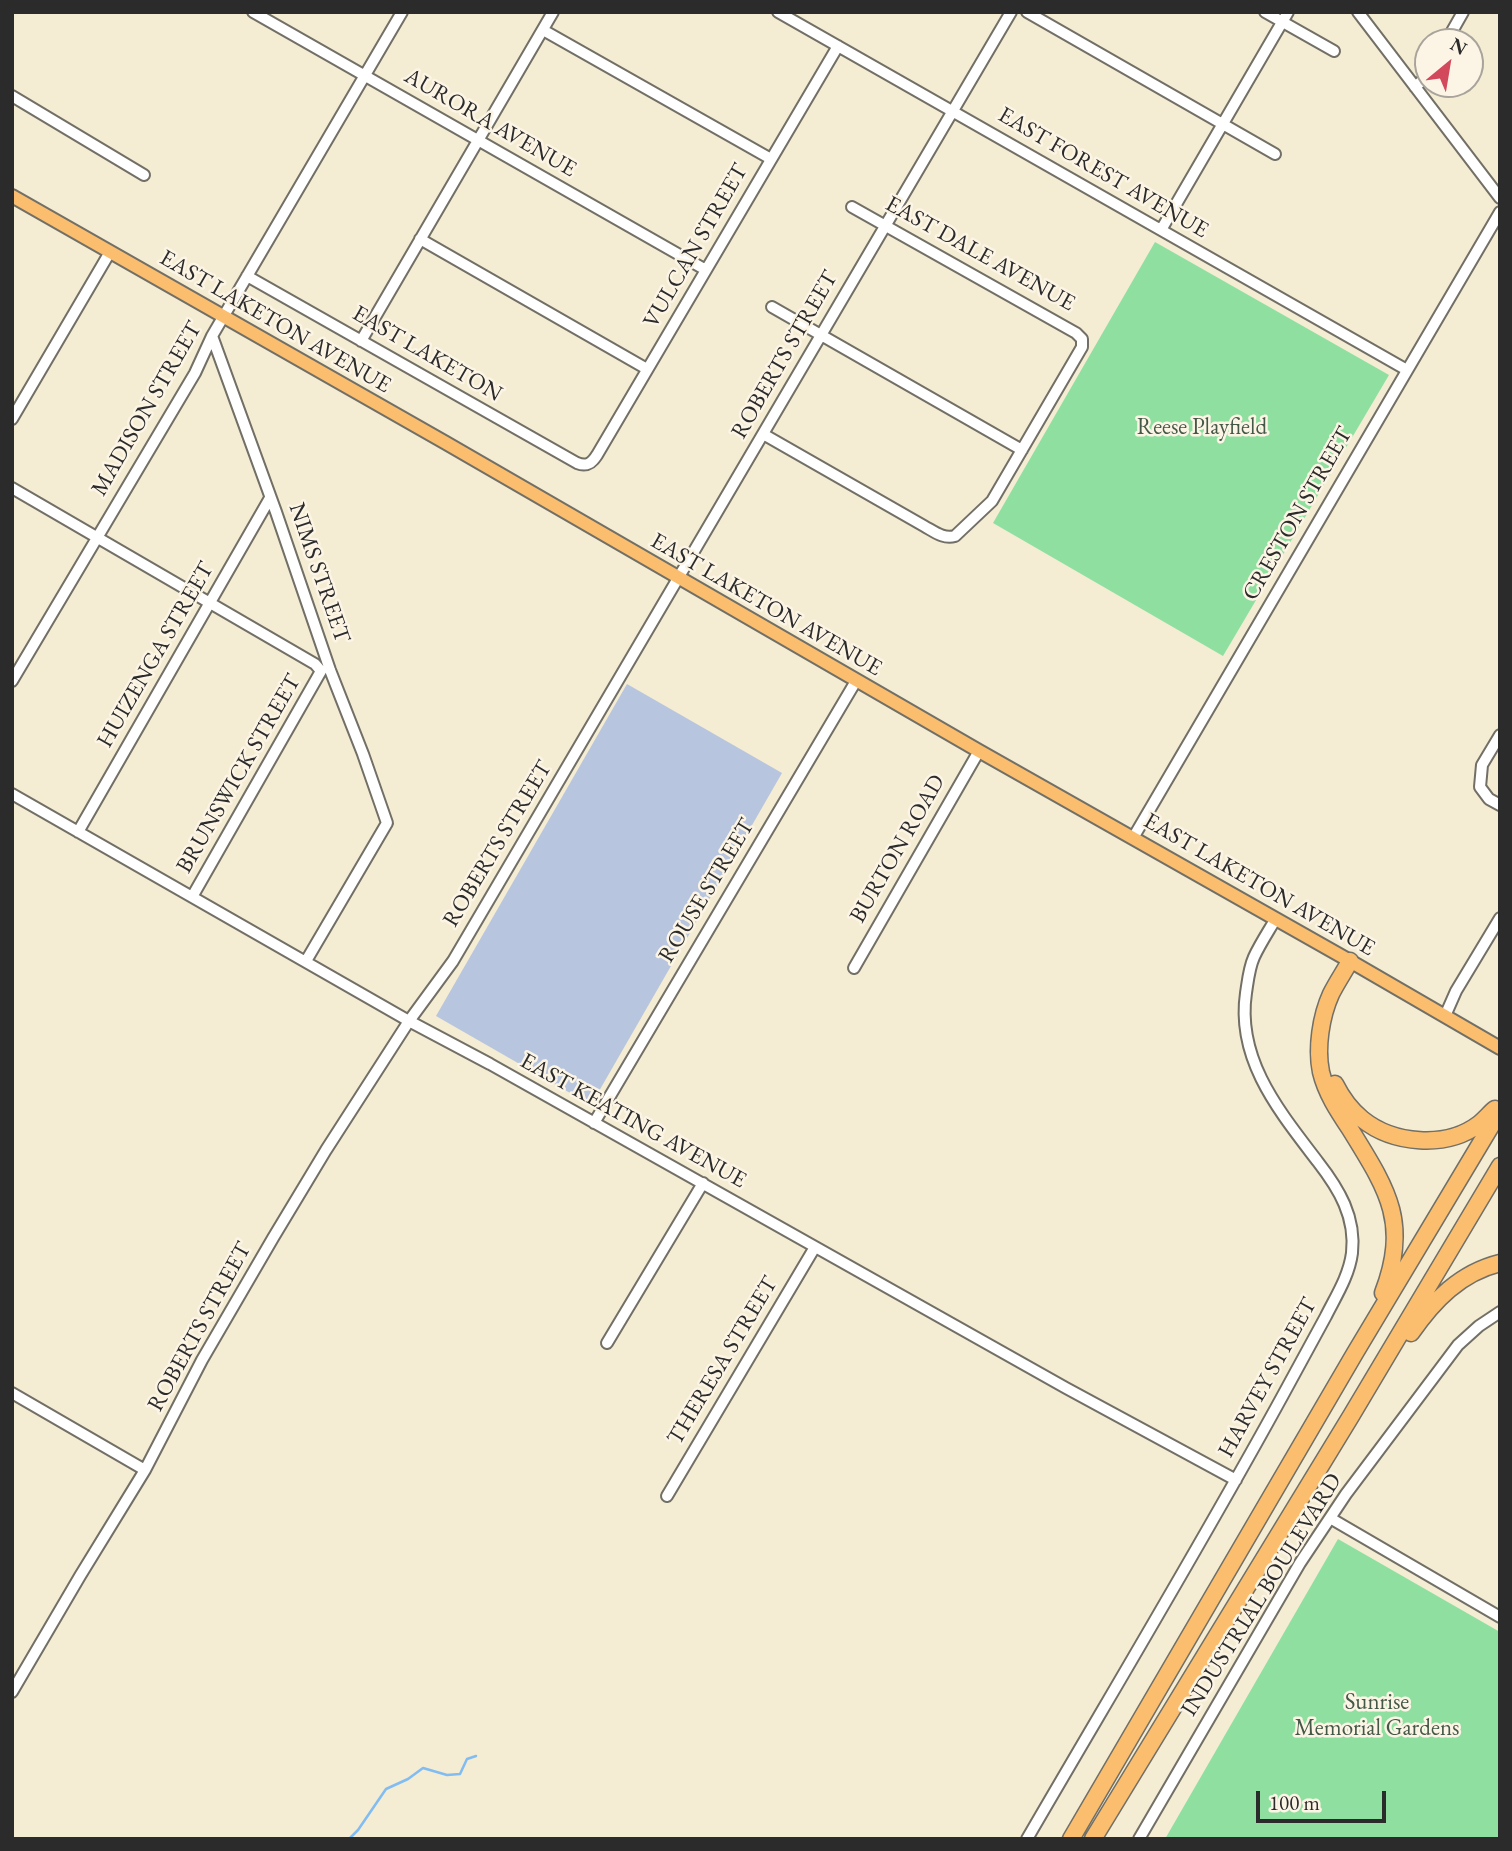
<!DOCTYPE html>
<html>
<head>
<meta charset="utf-8">
<style>
  body { margin:0 }
  #map { position:relative; width:1512px; height:1851px; overflow:hidden; background:#f4ecd3; font-family:"EB Garamond",serif }
  canvas { display:block }
  .frame { position:absolute; inset:0; border:14px solid #2b2b2b; pointer-events:none }
  .north { position:absolute; left:1414px; top:28px; width:70px; height:70px; box-sizing:border-box; background:#fcf5e5; border:2px solid #a8a49b; border-radius:50%; rotate:30deg; font-size:19px; font-weight:700; line-height:28px; text-align:center; color:#2b2b2b }
  .north::after { content:''; display:block; margin:auto; width:24px; height:32px; background:#d1495b; clip-path:polygon(50% 0,100% 100%,50% 72%,0 100%) }
  .scale { position:absolute; left:1256px; top:1791px; width:130px; height:32px; box-sizing:border-box; border:4px solid #2b2b2b; border-top:0; padding-left:9px; font-size:21px; line-height:24px; white-space:nowrap; color:#2b2b2b; -webkit-text-stroke:5px #fcf5e5; paint-order:stroke }
</style>
</head>
<body>
<div id="map">
<canvas width="1512" height="1851"></canvas>
<div class="frame"></div>
<div class="north">N</div>
<div class="scale">100 m</div>
</div>
<script>
const c = document.querySelector('canvas').getContext('2d');
c.lineJoin = 'round';
function paint(path, color) { c.fillStyle = color; c.fill(path, 'evenodd'); }
function trace(path, color, width, dash) { c.strokeStyle = color; c.lineWidth = width; c.lineCap = dash ? 'butt' : 'round'; c.setLineDash(dash || []); c.stroke(path); }
function drawText(font, color, halo, rows, align = 'center') {
  c.font = font + ' "EB Garamond",serif'; c.lineWidth = 5; c.setLineDash([]); c.textBaseline = 'middle'; c.strokeStyle = halo; c.fillStyle = color; for (const [text, x, y, turn = 0] of rows) {
    c.save(); c.translate(x, y); c.rotate((+turn || 0) * Math.PI / 180); c.textAlign = isNaN(turn) ? turn : align; if (halo) c.strokeText(text, 0, 0); c.fillText(text, 0, 0); c.restore();
  }
}
paint(new Path2D(`
  M627,684L782,773L591,1105L436,1016Z`), '#b8c5de');
paint(new Path2D(`
  M1155,242L1389,375L1223,656L993,523Z
  M1338,1539L1500,1632V1839H1165Z`), '#8fe0a0');
trace(new Path2D(`
  M349,1839L358,1830L386,1789L408,1779L423,1768L447,1775L460,1774L467,1759L476,1756`), '#81bcf3', 2.5);
const minor = new Path2D(`
  M253,12L706,270
  M778,12L1407,370
  M1027,12L1275,154
  M1265,12L1334,51
  M1358,12L1500,198
  M543,30L771,159
  M1446,42L1463,12
  M1415,87L1424,79L1428,72
  M12,96L144,175
  M1161,230L1288,12
  M420,239L647,369
  M247,276L577,463C587,467 592,463 597,455L838,46
  M772,307L1022,450
  M212,336L276,512L330,670L363,754L387,823L306,961
  M361,341L553,12
  M12,419L110,252
  M763,434L924,526C935,532 943,539 955,536L992,501L1082,347V339L1076,333L852,207
  M12,488L315,664L321,671L192,897
  M12,681L195,373L212,336L402,12
  M1500,735L1482,765L1480,787L1489,799L1500,805
  M12,794L409,1021L490,1064L1066,1388L1236,1480
  M78,832L270,498
  M1133,838L1500,212
  M854,968L979,751
  M1445,1016L1456,991L1500,918
  M594,1123L856,681
  M607,1343L703,1183
  M12,1393L145,1470
  M667,1496L815,1247
  M1330,1518L1500,1617
  M12,1692L80,1576L145,1470L202,1360L273,1238L326,1150L409,1021L453,961L1011,12
  M1027,1839C1113,1691 1201,1545 1283,1395C1297,1369 1312,1342 1326,1316C1336,1296 1349,1276 1352,1253C1356,1217 1339,1189 1318,1162C1280,1112 1236,1060 1246,993C1248,980 1249,968 1254,957C1260,944 1268,932 1275,920
  M1139,1839L1300,1563L1346,1494L1458,1345L1479,1326L1500,1312`);
const major = new Path2D(`
  M12,196L446,443L979,751L1350,961L1500,1048`);
const highway = new Path2D(`
  M1350,961C1344,972 1337,982 1331,994C1321,1016 1316,1048 1321,1072C1326,1093 1338,1111 1350,1129C1387,1189 1410,1222 1383,1293
  M1335,1084C1342,1098 1350,1109 1362,1119C1393,1144 1446,1149 1479,1124C1485,1119 1490,1113 1495,1109
  M1411,1333C1434,1300 1460,1273 1500,1263
  M1071,1839L1355,1353L1500,1111
  M1093,1839L1351,1416L1500,1166`);
trace(minor, '#716f66', 14);
trace(major, '#716f66', 16);
trace(highway, '#716f66', 19);
trace(minor, '#fff', 10);
trace(major, '#fbbe6e', 12);
trace(highway, '#fbbe6e', 16);
drawText('23px', '#2b2b2b', '#fcf5e5', [
  ["AURORA AVENUE",490,123,30],
  ["EAST FOREST AVENUE",1103,173,30],
  ["VULCAN STREET",696,246,-60],
  ["EAST DALE AVENUE",980,254,29],
  ["EAST LAKETON AVENUE",275,322,30],
  ["EAST LAKETON",427,354,30],
  ["ROBERTS STREET",785,355,-60],
  ["MADISON STREET",147,409,-60],
  ["CRESTON STREET",1298,514,-60],
  ["NIMS STREET",319,573,71],
  ["EAST LAKETON AVENUE",766,605,30],
  ["HUIZENGA STREET",156,655,-60],
  ["BRUNSWICK STREET",239,774,-60],
  ["ROBERTS STREET",498,844,-59],
  ["BURTON ROAD",898,849,-60],
  ["EAST LAKETON AVENUE",1259,885,30],
  ["ROUSE STREET",707,891,-59],
  ["EAST KEATING AVENUE",633,1121,29],
  ["ROBERTS STREET",200,1327,-61],
  ["THERESA STREET",723,1361,-59],
  ["HARVEY STREET",1268,1378,-61],
  ["INDUSTRIAL BOULEVARD",1262,1595,-58]
]);
drawText('23px', '#445848', '#fcf5e5', [
  ["Reese Playfield",1202,428],
  ["Sunrise",1377,1703],
  ["Memorial Gardens",1377,1729]
]);
</script>
</body>
</html>
